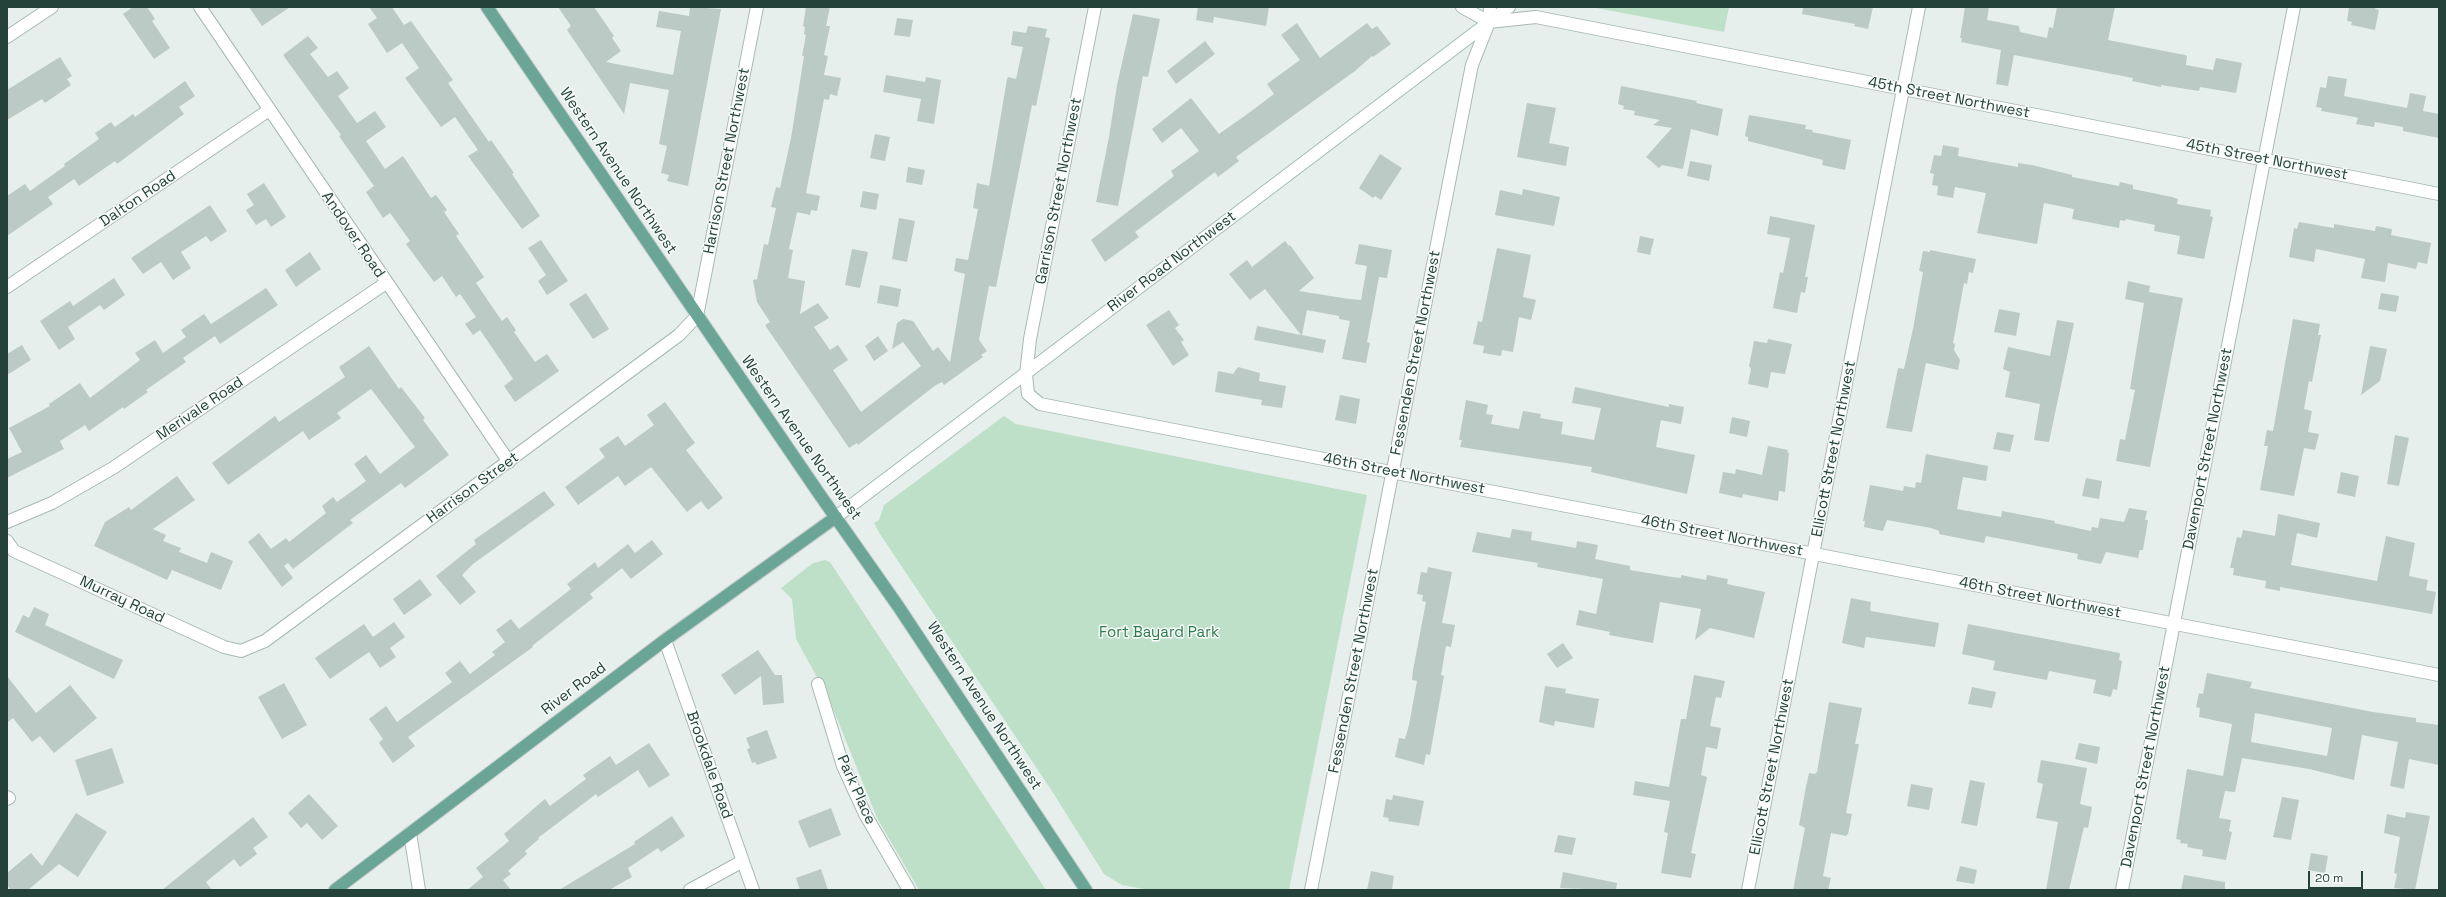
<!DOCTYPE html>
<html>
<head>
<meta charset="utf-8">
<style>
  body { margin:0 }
  #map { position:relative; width:2446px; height:897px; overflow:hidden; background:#e6efeb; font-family:"Space Grotesk",sans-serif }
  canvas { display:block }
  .frame { position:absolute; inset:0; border:8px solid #24423a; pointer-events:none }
  .scale { position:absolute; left:2308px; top:871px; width:55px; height:18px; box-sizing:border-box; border:2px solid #24423a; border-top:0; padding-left:5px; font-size:12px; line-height:14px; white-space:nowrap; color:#24423a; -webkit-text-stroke:3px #f7fbf9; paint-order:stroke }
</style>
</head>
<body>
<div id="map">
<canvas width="2446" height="897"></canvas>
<div class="frame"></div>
<div class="scale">20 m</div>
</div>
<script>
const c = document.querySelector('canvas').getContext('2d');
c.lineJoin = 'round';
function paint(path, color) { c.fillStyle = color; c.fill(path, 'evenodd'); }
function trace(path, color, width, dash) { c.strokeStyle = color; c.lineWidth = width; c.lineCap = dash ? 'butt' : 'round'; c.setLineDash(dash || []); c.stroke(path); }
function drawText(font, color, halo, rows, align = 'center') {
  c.font = font + ' "Space Grotesk",sans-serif'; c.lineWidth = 3; c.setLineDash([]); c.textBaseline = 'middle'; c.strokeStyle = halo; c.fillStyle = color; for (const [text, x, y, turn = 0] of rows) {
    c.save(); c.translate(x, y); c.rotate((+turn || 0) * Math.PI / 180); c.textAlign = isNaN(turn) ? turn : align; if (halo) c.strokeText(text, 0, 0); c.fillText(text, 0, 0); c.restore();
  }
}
paint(new Path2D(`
  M1591,7H1729L1724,32Z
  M1004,416L1016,424L1367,495L1289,890H1149L1122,885L1104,874L1050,788L880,534L874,523L879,520L884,505Z
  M825,560L830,562L1046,890H919L877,818L830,701L796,639L792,599L781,588L813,563Z`), '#bfe0c8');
paint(new Path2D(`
  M133,7H147L155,19L152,21L170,48L154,59L123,14Z
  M249,7H290L262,26Z
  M369,7H392L404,25L411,21L453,80L448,83L489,142L491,140L514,173L512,174L540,216L522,229L468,156L478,150L455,117L441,127L405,78L419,68L402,43L387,53L368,24L377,18Z
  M558,7H594L614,36L612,38L621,51L606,62L673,75L681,31L656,27L659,11L689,16L690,7L721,9L688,186L667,181L669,175L661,173L667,146L659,144L669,90L630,83L624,114L567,30L571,26Z
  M806,7H830L826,26H830L824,55L828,56L824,75L841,78L837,96L830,94L829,100L824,99L806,193L820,196L817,211L811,210L810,215L797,212L789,249L793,250L788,278L805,281L800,314L818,303L829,318L814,327L830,350L838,345L848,360L833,370L861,412L921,366L903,342L892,349L897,323L903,319L913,321L933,351L938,347L950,362L965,274L954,271L956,258L968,260L978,209L973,208L977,183L989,186L1007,79L1008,77L1016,79L1023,47L1011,45L1013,31L1026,33L1028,26L1047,29L1045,37L1050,38L1036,106L1032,105L996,287L989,286L979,340L987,351L981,355L983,357L944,385L942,382L936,385L858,445L857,443L849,448L765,325L770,322L757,302L753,280L757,279L764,244L768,245L776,208L771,207L776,187L780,188L791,138L804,56H802L806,35L804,34L805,27L803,26Z
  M1198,7H1269L1266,26L1214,17L1213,23L1196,20Z
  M1803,7H1873L1868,29L1854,26L1855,24L1802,14Z
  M1965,7H1989L1987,20L2019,26L2020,32L2047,38L2049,27L2053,28L2057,7H2115L2108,40L2185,55L2187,56L2186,65L2213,70L2216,58L2242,63L2236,93L2200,87L2199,91L2161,85V87L2132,81L2133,78L2014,55L2008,86L1996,84L2001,50L1961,42L1962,38H1960Z
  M2349,7H2376L2375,9L2379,10L2375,30L2351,25L2352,22L2347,21Z
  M1133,14L1160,19L1148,77L1143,76L1118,206L1096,202L1109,137L1117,85Z
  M897,18L913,20L910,37L894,35Z
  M1297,23L1320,58L1367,23L1372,29L1377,26L1391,44L1373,57L1372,56L1355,71L1236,157L1239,161L1218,177L1215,172L1135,232L1139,237L1105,262L1091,240L1174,176L1171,171L1199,151L1181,128L1162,143L1152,129L1191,98L1219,134L1246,115L1274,94L1267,84L1300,60L1281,35Z
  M308,36L318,48L310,54L328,77L337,71L349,88L338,96L357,123L375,111L386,127L366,141L385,169L403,156L431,198L436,195L447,210L444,212L459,234L456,236L484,277L476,283L502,321L507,317L516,330L514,332L535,362L547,354L559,371L515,402L504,386L513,379L504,365L480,330L473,335L465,324L476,317L460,294L456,297L442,276L434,282L406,244L410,241L390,213L383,218L366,192L374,186L339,136L341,135L283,55Z
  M1205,41L1215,54L1176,84L1167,71Z
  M60,57L72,76L67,79L71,85L45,103L42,99L7,120V90Z
  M886,75L925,82L926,77L941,80L934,124L917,121L921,99L883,92Z
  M2328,76L2347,79L2344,96L2407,108L2410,93L2426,96L2423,111L2439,114V138L2403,131V127L2375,122L2374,127L2356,124L2358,118L2355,117L2321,111L2322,108L2316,107L2320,87L2326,88Z
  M185,81L195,96L179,107L184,114L117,164L115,161L79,186L74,179L48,197L53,204L7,236V196L25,184L30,191L65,166L64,164L99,139L95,133L111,122L115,127L133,114L135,117Z
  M1621,86L1697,101L1696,103L1723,109L1718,136L1691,129L1683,169L1662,165L1659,168L1646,157L1672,128L1653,125L1660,120L1634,115L1635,111L1623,109L1624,106L1618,104Z
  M1527,103L1556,108L1549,143L1569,147L1566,166L1517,157Z
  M1749,115L1806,125L1805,129L1813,130L1812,132L1851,140L1845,170L1822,165L1823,160L1748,141V137L1745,136Z
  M875,134L890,137L885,161L870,158Z
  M1943,145L1959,148L1958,156L2018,167V163L2032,165L2072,175V177L2119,186L2120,182L2133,185V189L2172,197L2178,199L2177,204L2211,210L2210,216L2213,217L2204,259L2177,254L2180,236L2154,231L2155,225L2126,219L2125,221L2120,220L2119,228L2072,219L2074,209L2044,203L2037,244L1977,233L1986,193L1955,187L1953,198L1937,195L1938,186L1932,185L1934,174L1930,173L1934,155L1941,156Z
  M1380,154L1402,168L1381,200L1375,196L1373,198L1359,188Z
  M1690,161L1712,165L1709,181L1687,176Z
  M908,167L925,170L922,185L906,182Z
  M264,183L286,217L271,227L266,219L256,225L246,210L254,205L247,194Z
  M1523,189L1560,197L1554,226L1495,215L1500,190L1522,195Z
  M863,191L879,194L876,210L860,207Z
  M210,205L227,231L211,242L206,236L181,252L191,268L173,280L161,262L143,274L131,258Z
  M1770,216L1815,225L1805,277H1808L1805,293L1801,292L1797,313L1773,308L1780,272L1783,273L1790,238L1767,234Z
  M899,218L915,221L907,262L892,259Z
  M2299,222L2334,228V224L2375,231L2376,226L2392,229L2391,235L2431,243L2427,264L2418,262L2416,269L2388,263L2385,282L2361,278L2365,259L2316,249L2314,262L2289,257L2294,228L2297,229Z
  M1640,236L1654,239L1650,255L1637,252Z
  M541,240L568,281L547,295L538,281L546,275L528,248Z
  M1285,241L1289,246L1290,245L1314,278L1299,291L1349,299L1361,300L1367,266L1355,264L1359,244L1392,250L1387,278L1379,277L1367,342L1370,343L1366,363L1342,359L1350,321L1339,319V316L1307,310L1302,335L1326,340L1323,353L1254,340L1257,326L1301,335L1265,289L1250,300L1229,274L1247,260L1252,267Z
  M1497,248L1531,255L1523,297L1536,300L1531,320L1519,317L1513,352L1502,350L1501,356L1483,353L1484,346L1473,344L1478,321L1482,322Z
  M852,249L868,252L860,288L845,285Z
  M1930,250L1976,259L1973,273L1969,272L1967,284L1964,283L1953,343L1955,344L1954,350L1960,360L1958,370L1926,363L1912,432L1886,428L1898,368L1904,369L1913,329L1923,272L1919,271L1923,251L1930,252Z
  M310,252L321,269L296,287L285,270Z
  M114,278L125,295L104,310L100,305L68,327L75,339L59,350L40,321L70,301L73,306Z
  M2128,281L2150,286L2149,292L2183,298L2150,467L2116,461L2120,439L2125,440L2135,390L2130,389L2144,303L2125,299Z
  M880,285L901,289L898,307L877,303Z
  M266,288L278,305L220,344L215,336L183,358L186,362L146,390L148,392L124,409L123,407L89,431L85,425L60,441L64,449L7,478V459L22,452L9,428L50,406L49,404L80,383L90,398L140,360L135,353L155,340L163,353L186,337L181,330L204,314L211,324Z
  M586,293L609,329L593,339L569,304Z
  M2381,293L2399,296L2396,312L2378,309Z
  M1999,309L2020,313L2016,336L1994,332Z
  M1169,310L1179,325L1175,328L1184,340L1181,342L1189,355L1173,366L1146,325Z
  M2293,319L2320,324L2318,335H2321L2312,382L2309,381L2304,409L2312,411L2308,432L2319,434L2315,450L2304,448L2294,496L2260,490L2268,446H2264L2267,430L2273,431Z
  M2057,320L2074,323L2049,442L2034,440L2040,404L2005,397L2010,372L2003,369L2008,347L2050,356Z
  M878,336L888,351L874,361L865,346Z
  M1768,339L1792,344L1785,374L1771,372L1768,388L1748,384L1751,369L1749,366L1754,341L1767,343Z
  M22,345L31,360L7,375V354Z
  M369,346L399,389L401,387L425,418L423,420L449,455L405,488L401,483L350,520L353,523L293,569L288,563L284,566L293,578L282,587L248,542L259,533L271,549L286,538L289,542L326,513L322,506L333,497L337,502L366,481L354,464L366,455L380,474L415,447L371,389L337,413L341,418L309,440L303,431L228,485L212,463L275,416L279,422L345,377L339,367Z
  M2370,346L2387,349L2380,381L2361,395Z
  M1238,367L1260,373L1259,381L1286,386L1282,408L1261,405L1262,400L1215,392L1218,371L1233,374Z
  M1575,387L1669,407V404L1684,407L1681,424L1661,420L1656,447L1695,455L1687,494L1591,472L1592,467L1460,447L1462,440H1459L1466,400L1488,405L1486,414L1493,415L1491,424L1519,429L1523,411L1541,414L1540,418L1563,422L1561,434L1594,440L1601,408L1572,403Z
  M1340,395L1360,399L1356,424L1335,420Z
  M665,402L695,443L686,450L723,498L708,510L701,501L687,512L651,467L625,486L618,476L578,505L565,487L605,457L599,449L618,436L625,446L654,425L647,415Z
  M1732,417L1750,421L1747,437L1729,433Z
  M1997,432L2014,435L2010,452L1993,449Z
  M2395,435L2409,438L2399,486L2387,484Z
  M1768,446L1788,450L1787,452L1789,453L1785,492L1779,491L1778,501L1743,494L1742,498L1719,493L1723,472L1735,474L1736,469L1762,475Z
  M1926,454L1988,466L1986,481L1963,477L1957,509L2001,517L2002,511L2055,521L2054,523L2091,531L2092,527L2098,528L2100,518L2124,522L2129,508L2147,511L2145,520H2148L2143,550H2140L2138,558L2106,552L2101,564L2077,559L2078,554L1986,536L1984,543L1939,534V531L1931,528L1887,520L1883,531L1864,527L1865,521H1863L1870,485L1903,491L1904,486L1915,488L1916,482L1921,483Z
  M2341,472L2359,476L2355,497L2337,493Z
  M177,476L195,500L153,529L166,535L163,541L181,548L179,552L207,563L211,552L233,561L221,590L172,570L167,580L94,546L105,522L129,507L131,510Z
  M2086,478L2102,481L2099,499L2082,496Z
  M544,491L555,505L473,564L462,575L476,592L460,605L436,576L476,544L474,540Z
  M2278,514L2320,523L2317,538L2297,533L2291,565L2377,581L2386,536L2415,543L2409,576L2428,580L2426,590L2436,592L2432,614L2280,587V591L2265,588L2266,581L2233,575L2234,568H2230L2237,537L2241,538L2243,530L2275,536Z
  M1512,529L1532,532L1531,540L1576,548L1577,541L1598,545L1595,559L1630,566V570L1672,577L1681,578V575L1706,580L1707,575L1728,579L1727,584L1765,592L1754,638L1710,628L1695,640L1701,609L1660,602L1653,643L1609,635L1610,632L1576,625L1579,610L1596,614L1603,579L1537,567L1538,563L1472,552L1477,532L1510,538Z
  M652,540L663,554L631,579L622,568L590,594L593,598L532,646L533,647L408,737L415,746L393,763L379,743L383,739L369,719L386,706L397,722L452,682L445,673L460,661L470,674L495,655L492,652L505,642L496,630L511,619L519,629L571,589L567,584L595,562L598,568L628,544L635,553Z
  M1428,567L1452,572L1442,623L1455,625L1451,647L1446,646L1441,675L1444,676L1430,755L1426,754L1424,765L1395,757L1399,738L1405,739L1409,725L1417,681L1412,680L1413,670L1426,602L1422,601L1423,595L1417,594L1421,572L1427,573Z
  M420,579L432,595L404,615L393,599Z
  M1851,598L1871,602L1870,609L1871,611L1939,623L1935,647L1866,637L1864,648L1842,643Z
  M34,607L49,614L45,625L123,660L114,679L15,632L23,615L29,618Z
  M394,622L405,637L390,648L396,657L380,668L369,652L330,679L315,658L364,624L373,637Z
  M1968,624L2120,653L2119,660L2122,661L2117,690L2113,689L2111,697L2093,693L2096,680L2049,671L2047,680L1993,670L1995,661L1962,654Z
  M1563,643L1573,658L1557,668L1547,654Z
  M758,650L775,675H782L784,703L763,705L761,676L735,695L721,675Z
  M2207,673L2252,682L2250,688L2373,712L2416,718V722L2439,725V765L2409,759L2404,789L2390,786L2398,742L2362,735L2354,780L2309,769L2242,758L2235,792L2225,791L2219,818L2231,820L2229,831L2232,832L2226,860L2202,856L2203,850L2187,847L2188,844L2180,843L2181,840L2176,839L2187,769L2223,776L2232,724L2199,717L2200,708L2196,707L2199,693L2203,694ZM2255,713L2332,728L2327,756L2251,742Z
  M1694,675L1725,681L1721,698L1716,697L1710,726L1721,728L1717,749L1706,747L1701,775L1707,777L1691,853L1696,854L1691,878L1661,873L1668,833L1664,832L1670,801L1633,795L1635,781L1669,787L1681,719H1686Z
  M7,676L36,713L70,685L97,718L54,753L40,736L32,742L13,718L7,723Z
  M284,683L307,725L282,739L258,697Z
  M1545,686L1566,689L1565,693L1599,699L1594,728L1555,721L1554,726L1539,722Z
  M1972,687L1996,692L1992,708L1968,704Z
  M1829,702L1862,708L1855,744H1859L1846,813L1852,814L1848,834L1846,836L1831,833L1823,876L1831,878L1828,890H1793L1805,828L1799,825L1805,792L1809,773L1815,774L1817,772Z
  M767,730L777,758L757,765L755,762L752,763L747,749L750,748L746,738Z
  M649,743L670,775L649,788L638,770L598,797L596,794L538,838L539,839L525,851L527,854L508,871L511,874L503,880L511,890H467L483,877L476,868L509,841L504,834L545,799L550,806L586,779L583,775L610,756L616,765Z
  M2079,743L2100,747L2097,764L2075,759Z
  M112,748L124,783L87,796L75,760Z
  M2041,760L2087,768L2080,804L2092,807L2088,828L2084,827L2069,890H2046L2058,822L2036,818L2043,784L2037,782Z
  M1970,780L1985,783L1977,826L1961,823Z
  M1911,784L1933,788L1929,810L1907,806Z
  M309,794L338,826L322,840L307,823L301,828L288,813Z
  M1393,795L1424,801L1419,826L1388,821L1389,818L1383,817L1386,799L1392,800Z
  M2282,797L2299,800L2291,840L2273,837Z
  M831,808L841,835L809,848L798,821Z
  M2406,812L2430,816L2415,890L2394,888L2397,874L2394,873L2400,837L2384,833L2387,814L2405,818Z
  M76,813L107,832L78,877L59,864L28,890H11L7,885V873L31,853L42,866Z
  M672,816L685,836L661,852L658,848L628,868L632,877L609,890H559L635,844L634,842Z
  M253,817L268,837L253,848L257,854L240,867L234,859L206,882L212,890H162Z
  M1558,835L1576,838L1572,855L1554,852Z
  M2311,853L2328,856L2325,873L2308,870Z
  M1960,866L1977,870L1974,884L1956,881Z
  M821,869L828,890H800L796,878Z
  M1371,871L1394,876L1392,890H1367Z
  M1563,872L1617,883L1616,890L1560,888Z
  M2184,875L2225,882V890H2181Z`), '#bbcac4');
const minor = new Path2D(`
  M200,7L509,462
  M1462,7L1489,22L1536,17L2439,194
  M7,37L52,7
  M7,287L269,110
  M1026,375L1030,339L1095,7
  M7,522L52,503L113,468L386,283
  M7,541L14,551L224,647L241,651L265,641L679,335L697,316L757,7
  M665,640L753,890
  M818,684L843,766L865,814L909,890
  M7,797L9,798L7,799
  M410,833L419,890
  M690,890L741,862
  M1311,890L1469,80L1472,65L1489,22
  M1748,890L1919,7
  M2122,890L2294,7`);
const tertiary = new Path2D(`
  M1489,22L1490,7
  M1026,375L1028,394L1040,404L2439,675`);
const secondary = new Path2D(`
  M836,517L1509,7`);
const primary = new Path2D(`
  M487,7L820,495L898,606L1086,890
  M335,890L665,640L836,517`);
trace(minor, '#a8b8b2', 14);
trace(tertiary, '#a8b8b2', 14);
trace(secondary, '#a4bbb3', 14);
trace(primary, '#c2cac8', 14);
trace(minor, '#fff', 12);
trace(tertiary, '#fff', 12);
trace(secondary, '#fff', 12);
trace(primary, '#6aa596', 12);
drawText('15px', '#24423a', '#f7fbf9', [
  ["45th Street Northwest",1949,98,11],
  ["45th Street Northwest",2267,160,11],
  ["Harrison Street Northwest",727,161,-79],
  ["Western Avenue Northwest",618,171,56],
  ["Garrison Street Northwest",1059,191,-79],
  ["Dalton Road",138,199,-34],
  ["Andover Road",353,235,56],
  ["River Road Northwest",1172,262,-37],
  ["Fessenden Street Northwest",1416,353,-79],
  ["Merivale Road",200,409,-34],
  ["Western Avenue Northwest",801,438,55],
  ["Ellicott Street Northwest",1834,449,-79],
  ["Davenport Street Northwest",2208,449,-79],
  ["46th Street Northwest",1404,474,11],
  ["Harrison Street",473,488,-36],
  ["46th Street Northwest",1722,536,11],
  ["46th Street Northwest",2040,598,11],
  ["Murray Road",122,600,25],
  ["Fessenden Street Northwest",1354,671,-79],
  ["River Road",574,689,-37],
  ["Western Avenue Northwest",984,706,57],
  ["Brookdale Road",709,765,71],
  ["Ellicott Street Northwest",1772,767,-79],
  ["Davenport Street Northwest",2146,767,-79],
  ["Park Place",856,790,66]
]);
drawText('15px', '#2d7a4b', '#f7fbf9', [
  ["Fort Bayard Park",1159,633]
]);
</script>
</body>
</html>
